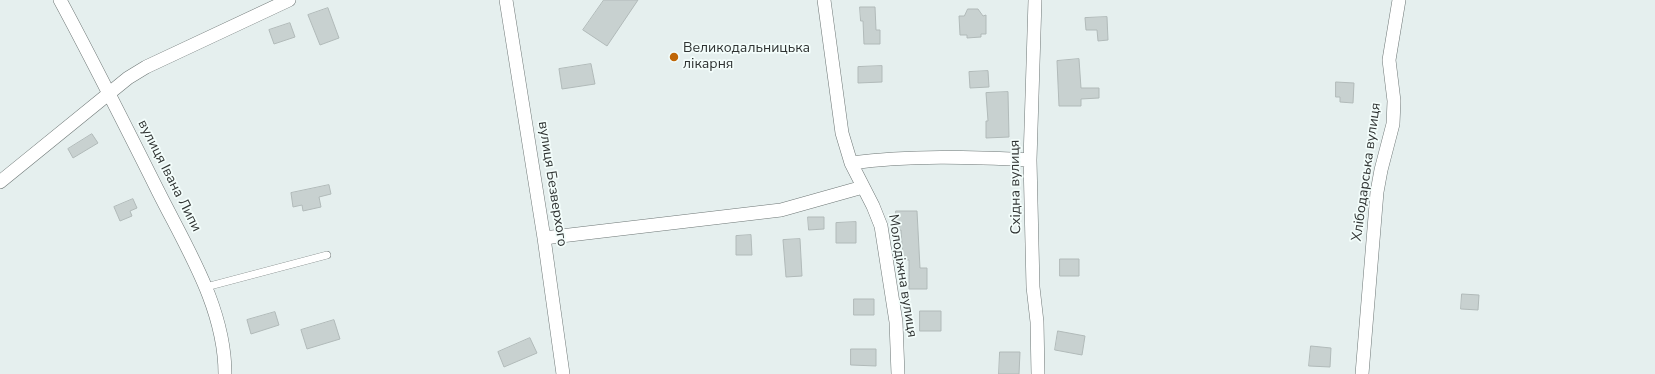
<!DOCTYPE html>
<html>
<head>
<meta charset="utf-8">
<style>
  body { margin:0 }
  canvas { display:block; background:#e5efee }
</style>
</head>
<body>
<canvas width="1655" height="374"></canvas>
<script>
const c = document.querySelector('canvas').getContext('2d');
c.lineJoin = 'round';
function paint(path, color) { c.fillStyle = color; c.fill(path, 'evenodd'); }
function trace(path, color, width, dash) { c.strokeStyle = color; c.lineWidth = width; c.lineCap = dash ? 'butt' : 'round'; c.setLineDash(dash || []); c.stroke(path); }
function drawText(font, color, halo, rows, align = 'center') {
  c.font = font + ' "Nunito Sans",sans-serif'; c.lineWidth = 3.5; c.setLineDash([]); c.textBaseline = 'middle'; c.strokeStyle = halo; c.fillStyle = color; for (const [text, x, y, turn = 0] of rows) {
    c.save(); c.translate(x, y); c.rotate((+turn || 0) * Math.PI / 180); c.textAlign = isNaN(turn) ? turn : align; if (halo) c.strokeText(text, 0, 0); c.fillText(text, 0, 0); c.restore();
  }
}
const building = new Path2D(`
  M604,0H638L607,46L583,30Z
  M860,7H875L876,30H880V44H864L863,21H861Z
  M328,8L339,38L320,45L308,15Z
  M968,9H978L983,16L986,15V34H981V37L967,38V35H960L959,16H964Z
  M1107,17L1108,40L1098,41L1097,30H1086L1085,18Z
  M290,23L295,37L274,44L269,30Z
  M1079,59L1081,88H1099V98L1081,99V106H1059L1057,61Z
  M591,64L595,84L562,89L559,69Z
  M882,66V82L858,83V67Z
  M988,71L989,87L970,88L969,72Z
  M1336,82L1354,83L1353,103L1340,102V97H1336Z
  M1008,92L1009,137L986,138V121H988L986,93Z
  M92,134L98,143L73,158L68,149Z
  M329,185L331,194L319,197L321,207L303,211L302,205L293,207L291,193Z
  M133,199L137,208L130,211L132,216L120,221L114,207Z
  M896,211H917L920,268H927V289H909V260H903L901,230L897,231Z
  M808,217H824V229L809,230Z
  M856,222V243H836V223Z
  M751,235L752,255H736V236Z
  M800,239L802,276L786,277L783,240Z
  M1060,259H1079V276H1060Z
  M1462,294L1479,295L1478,310L1461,309Z
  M854,299H874V315H854Z
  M920,311H941V331H920Z
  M275,312L279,325L251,334L247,320Z
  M334,320L340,339L307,349L301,330Z
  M1058,331L1085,336L1082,355L1055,350Z
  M530,338L537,353L504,367L498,352Z
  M1311,346L1331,348L1330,367L1309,366Z
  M851,349H876V366L851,365Z
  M1000,352H1020L1019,374H999Z`);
paint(building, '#c8d1d0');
trace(building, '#b1bab9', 1);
const service = new Path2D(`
  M206,287L327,255`);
const minor = new Path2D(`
  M60,0C94,63 126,127 158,191C187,249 225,308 225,374
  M506,0L544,238L563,374
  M824,0L842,133L851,163L873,206L881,226L896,322L898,374
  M1035,0L1030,160L1033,287L1037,322L1038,374
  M851,163C910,155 971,157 1030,160
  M0,182L128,78L146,67L289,0
  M544,238L781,210L863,187
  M1362,374L1377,192L1381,170L1393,124L1394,101L1389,60L1399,0`);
trace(service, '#6e7776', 8);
trace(minor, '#6e7776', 14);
trace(service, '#fff', 7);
trace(minor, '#fff', 13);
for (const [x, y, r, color] of [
  [674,57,5,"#bf6506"]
]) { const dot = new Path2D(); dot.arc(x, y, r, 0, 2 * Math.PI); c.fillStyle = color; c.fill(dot); trace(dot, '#f3fdfb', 1.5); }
drawText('14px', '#2f3332', '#f3fdfb', [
  ["Великодальницька",683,49],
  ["лікарня",683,65]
], 'left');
drawText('14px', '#2f3332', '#f3fdfb', [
  ["Хлібодарська вулиця",1367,172,-82],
  ["вулиця Івана Липи",169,176,63],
  ["вулиця Безверхого",552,184,81],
  ["Східна вулиця",1016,187,-91],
  ["Молодіжна вулиця",902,276,81]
]);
</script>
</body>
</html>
